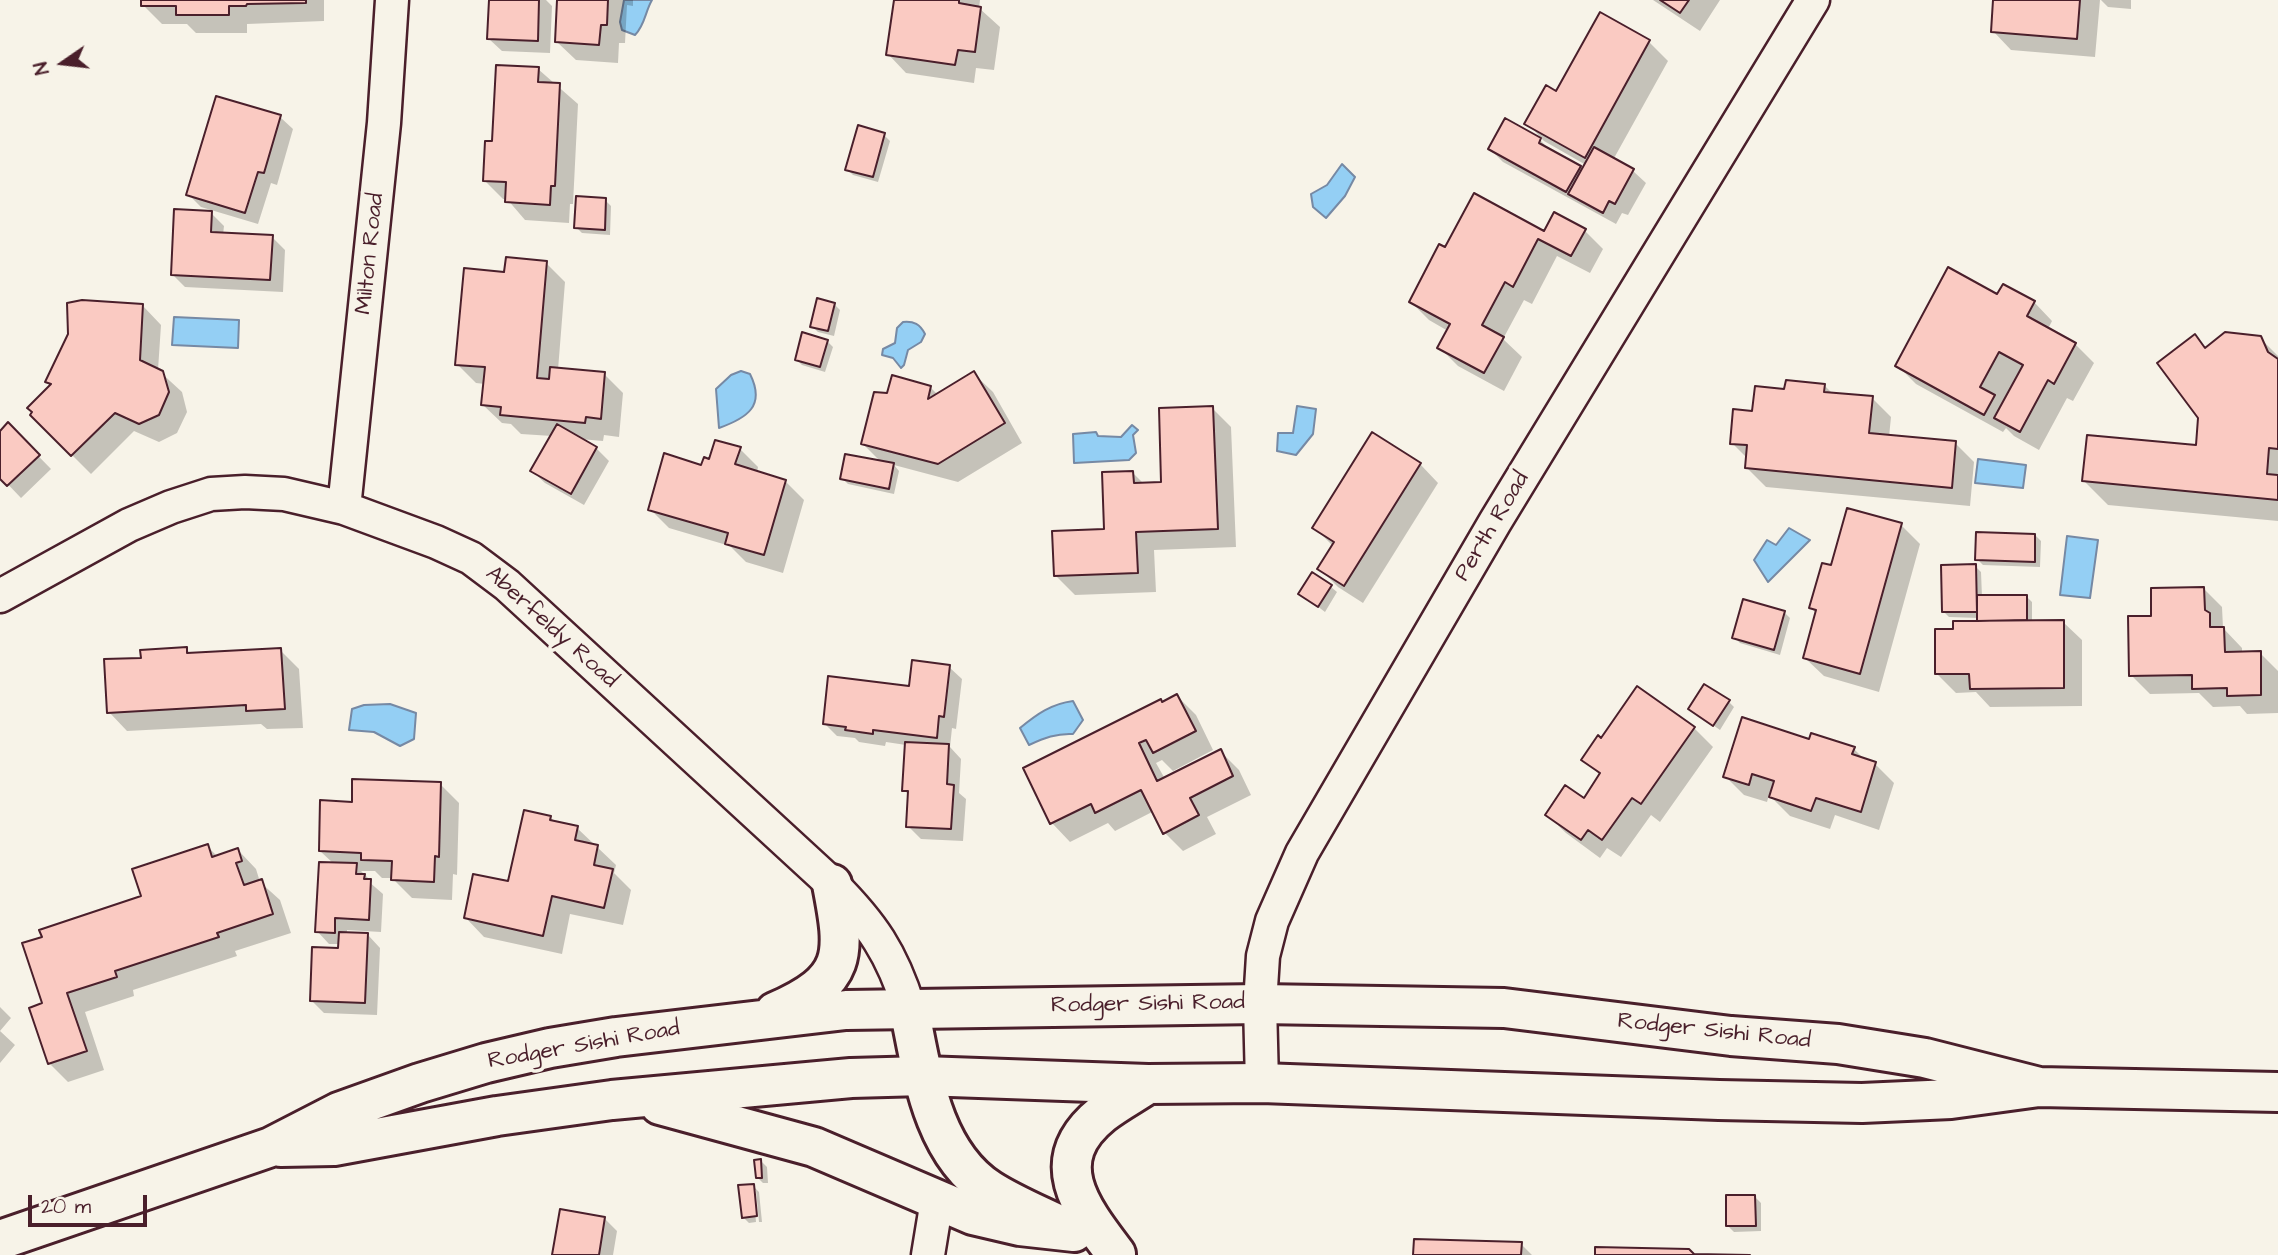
<!DOCTYPE html>
<html>
<head>
<meta charset="utf-8">
<style>
  body { margin:0 }
  #map { position:relative; width:2278px; height:1255px; overflow:hidden; background:#f7f3e8; font-family:"Architects Daughter",sans-serif }
  canvas { display:block }
  .north { position:absolute; left:28px; top:28px; width:70px; height:70px; -webkit-text-stroke:5px #f7f3e8; paint-order:stroke; rotate:256deg; font-size:19px; font-weight:700; line-height:28px; text-align:center; color:#4a1f2b }
  .north::after { content:''; display:block; margin:auto; width:24px; height:32px; background:#4a1f2b; clip-path:polygon(50% 0,100% 100%,50% 72%,0 100%) }
  .scale { position:absolute; left:28px; top:1195px; width:119px; height:32px; box-sizing:border-box; border:4px solid #4a1f2b; border-top:0; padding-left:9px; font-size:21px; line-height:24px; white-space:nowrap; color:#4a1f2b; -webkit-text-stroke:5px #f7f3e8; paint-order:stroke }
</style>
</head>
<body>
<div id="map">
<canvas width="2278" height="1255"></canvas>
<div class="north">N</div>
<div class="scale">20 m</div>
</div>
<script>
const c = document.querySelector('canvas').getContext('2d');
c.lineJoin = 'round';
function paint(path, color) { c.fillStyle = color; c.fill(path, 'evenodd'); }
function trace(path, color, width, dash) { c.strokeStyle = color; c.lineWidth = width; c.lineCap = dash ? 'butt' : 'round'; c.setLineDash(dash || []); c.stroke(path); }
function drawText(font, color, halo, rows, align = 'center') {
  c.font = font + ' "Architects Daughter",sans-serif'; c.lineWidth = 7; c.setLineDash([]); c.textBaseline = 'middle'; c.strokeStyle = halo; c.fillStyle = color; for (const [text, x, y, turn = 0] of rows) {
    c.save(); c.translate(x, y); c.rotate((+turn || 0) * Math.PI / 180); c.textAlign = isNaN(turn) ? turn : align; if (halo) c.strokeText(text, 0, 0); c.fillText(text, 0, 0); c.restore();
  }
}
const water = new Path2D(`
  M624,0H652C645,12 645,25 635,35L622,30L620,22Z
  M1342,164L1355,177L1345,196L1326,218L1313,207L1311,194L1327,185Z
  M174,317L239,320L238,348L172,345Z
  M903,322C914,321 920,324 925,334L921,342L908,350L904,365L901,368L893,358L882,355L883,349L895,343L897,328Z
  M741,371L750,374C766,406 747,418 719,428L716,389L731,375Z
  M1297,406L1316,409L1313,434L1296,455L1277,451L1278,433H1293Z
  M1132,425L1138,430L1133,435L1136,453L1129,460L1074,463L1073,434L1096,432L1098,436L1121,437Z
  M1978,459L2026,465L2023,488L1975,483Z
  M1789,528L1810,540L1768,582L1754,560L1767,540L1776,545Z
  M2067,536L2098,540L2090,598L2060,595Z
  M1073,701L1083,720L1073,734C1057,733 1044,738 1029,745L1020,728C1037,714 1051,704 1073,701Z
  M390,704L416,713L414,739L400,746L374,732L349,730L352,709L364,705Z`);
paint(water, '#94cff4');
trace(water, '#7689a4', 2);
paint(new Path2D(`
  M143,0H324V21L247,24V33H196L187,24H162L143,5Z
  M491,0H546L552,6L550,53L502,51L489,39Z
  M559,0H633V6L627,5L625,43H619L618,63L576,60L557,42Z
  M895,0H980L979,8L1000,27L994,70L976,68L974,83L906,73L888,54Z
  M1653,0H1720L1700,31Z
  M1995,0H2100L2095,57L2011,50L1993,31Z
  M2101,0H2131V9L2108,7Z
  M1600,14L1649,42L1668,61L1613,160L1633,171L1646,183L1628,215L1622,213L1616,224L1503,162L1490,149L1505,121L1541,141L1552,152L1583,170L1586,165L1544,141L1527,123L1557,93Z
  M538,69L578,104L573,204H570L569,223L525,220L507,199H503L484,180Z
  M280,117L293,129L277,185L271,183L258,224L201,207L188,194Z
  M884,135L890,141L878,182L853,175L847,169Z
  M605,200L611,206L610,235L582,233L576,227Z
  M211,213L224,226L223,235L272,237L285,250L283,292L185,287L173,275Z
  M1585,231L1603,249L1590,273L1557,256L1532,304L1524,300L1503,339L1522,357L1504,391L1458,366L1439,347L1448,331L1429,320L1411,302L1446,250L1544,234Z
  M546,263L565,282L558,370L604,374L623,393L619,437L604,435L603,441L580,439L596,448L609,461L584,505L545,483L532,471L552,436L521,434L511,424L502,423L483,405L485,384L476,383L457,364L506,274Z
  M1998,296L2034,302L2052,321L2048,329L2075,344L2094,363L2073,401L2067,398L2039,450L2014,436L2006,428L2003,432L1916,384L1897,365Z
  M834,304L840,310L834,336L818,332L812,326Z
  M143,306L161,325L158,370L182,392L187,412L177,433L159,442L134,431L91,474L32,415L52,386L47,381Z
  M2195,337L2207,349L2260,338L2278,356V521L2108,505L2084,481L2198,447L2200,418Z
  M827,341L833,347L825,372L802,365L796,359Z
  M974,374L993,392L1022,443L958,482L894,465L899,471L894,494L848,484L842,478L882,463L863,444L889,395L930,387L938,395Z
  M1824,385L1833,394L1872,398L1891,417L1889,437L1955,443L1974,462L1970,506L1766,487L1747,468L1748,459L1732,443L1754,413Z
  M1212,408L1231,427L1236,547L1154,550L1156,592L1075,595L1056,576L1106,531L1133,473L1144,484H1163Z
  M8,425L51,469L21,498L0,476V433Z
  M740,449L758,467L757,473L785,481L804,500L783,573L746,562L730,546L669,528L650,509L711,461Z
  M1420,464L1438,483L1363,603L1338,587L1319,568L1333,546L1314,527Z
  M1901,525L1920,544L1879,692L1824,676L1805,658L1817,614L1811,608L1832,568Z
  M2035,535L2041,541L2040,567L1983,565L1977,559Z
  M1975,566L1981,572L1982,597L2026,596L2032,602V622H2063L2082,640V706L1990,707L1976,692L1956,693L1937,674L1955,631L1979,622V618L1949,617L1943,611Z
  M1331,587L1337,592L1325,612L1300,593Z
  M2203,588L2222,607L2223,628L2242,648V653H2260L2278,671V713L2247,714L2240,706L2213,707L2199,693L2150,694L2131,675L2153,618Z
  M1784,612L1790,618L1780,655L1740,643L1734,637Z
  M186,649L192,655L280,650L299,669L303,728L267,729L261,724L127,731L109,712L143,659Z
  M949,667L962,679L956,729L952,728L950,747L961,759L959,793L966,799L963,841L921,839L908,826L910,796L904,790L906,745L886,742L885,746L859,742L855,738L837,736L824,723L911,688Z
  M1177,696L1196,715L1213,750L1173,771L1162,760L1156,763L1165,779L1220,751L1239,770L1251,795L1207,817L1216,834L1183,851L1165,833L1154,811L1115,831L1108,823L1070,842L1052,823L1163,703Z
  M1729,702L1734,707L1720,730L1690,709Z
  M1694,728L1713,747L1660,822L1651,815L1621,857L1607,848L1600,858L1566,833L1547,815L1584,801L1601,776L1584,760L1602,740Z
  M1811,741L1854,749L1866,761L1875,764L1894,783L1879,830L1835,815L1830,829L1790,816L1769,795L1767,802L1744,795L1725,776Z
  M440,784L459,803L457,875L453,874L452,900L412,898L392,878H382L375,871H361L368,878V881L383,894L381,932L347,930V934L368,935L380,948L377,1015L324,1013L311,1000L340,950V944H329L317,931L334,864L320,851L354,804Z
  M551,818L556,823L577,828L616,865L614,873L631,890L623,925L570,914L562,954L484,937L466,918L510,884Z
  M207,846L218,857L238,850L256,869L260,882L280,900L291,933L235,951L237,956L133,990L134,996L85,1012L104,1070L68,1082L49,1063L44,1004L143,897Z
  M0,1007L11,1018L0,1031L15,1045L0,1063Z
  M761,1161L767,1167L768,1183H763L757,1177Z
  M753,1186L759,1192L762,1222H759L756,1190H753L756,1222L749,1223L743,1217Z
  M1755,1197L1761,1203V1231L1734,1232L1728,1226Z
  M604,1218L617,1231L613,1255H554Z
  M1521,1244L1532,1255H1415Z`), '#0003');
const building = new Path2D(`
  M141,0H306V3L247,4L246,6H229V15H176V6H141Z
  M489,0H539L538,41L487,39Z
  M557,0H608L607,25H601L599,45L555,42Z
  M894,0H959V3L981,7L975,52L958,50L955,65L886,55Z
  M1660,0H1689L1680,13Z
  M1993,0H2080L2077,39L1991,32Z
  M1600,12L1650,40L1585,158L1524,124L1546,85L1556,91Z
  M496,65L539,67L538,82L560,83L555,186H551L550,205L505,202L506,182L483,181L485,141H492Z
  M216,96L281,115L264,173L258,172L245,213L186,195Z
  M1505,118L1541,138L1539,143L1581,166L1566,192L1488,149Z
  M858,125L885,133L873,177L845,170Z
  M1594,147L1634,169L1615,204L1609,201L1603,213L1568,194Z
  M1474,193L1544,231L1554,212L1586,229L1571,256L1538,239L1513,287L1505,282L1482,325L1504,337L1484,373L1437,348L1450,324L1409,302L1439,244L1445,247Z
  M576,196L606,198L605,230L574,228Z
  M174,209L212,211L211,232L273,235L270,280L171,275Z
  M506,257L547,261L537,378L549,379L550,367L605,372L601,419L586,417L585,423L500,415L501,407L481,405L485,367L455,365L464,268L504,272Z
  M1948,267L1997,294L2003,284L2035,301L2027,316L2076,343L2054,384L2048,380L2020,432L1994,418L2023,365L1999,352L1980,387L1995,395L1984,415L1895,366Z
  M817,298L835,303L828,331L810,327Z
  M82,300L143,304L140,360L163,371L169,392L159,415L139,424L115,413L71,456L30,415L32,412L27,408L51,384L45,382L68,334L67,303Z
  M802,332L828,340L820,367L795,360Z
  M2225,332L2261,336L2268,352L2278,359V449L2269,448L2267,474L2278,475V500L2082,481L2087,435L2196,445L2198,418L2157,363L2195,334L2205,348Z
  M974,371L1005,423L938,464L861,444L874,392L887,393L892,375L931,386L928,399Z
  M1786,380L1825,384L1824,392L1873,396L1869,433L1956,441L1952,488L1745,468L1747,445L1730,444L1733,409L1752,411L1755,386L1784,389Z
  M1213,406L1218,529L1136,532L1138,573L1054,576L1052,531L1104,529L1102,472L1133,471L1134,483L1161,482L1159,408Z
  M8,422L40,455L7,486L0,479V431Z
  M557,424L597,447L571,494L530,471Z
  M1372,432L1421,463L1344,586L1317,569L1334,542L1312,528Z
  M715,440L741,447L735,464L786,480L764,555L725,544L728,533L648,510L664,453L701,465L704,457L709,459Z
  M845,454L894,463L889,489L840,479Z
  M1847,508L1902,523L1860,674L1803,658L1816,610L1809,608L1822,563L1831,565Z
  M1976,532L2035,534V562L1975,560Z
  M1976,564L1977,612H1942L1941,565Z
  M1312,572L1332,585L1318,607L1298,594Z
  M2204,587L2205,610L2210,613V627H2224L2225,652L2261,651V695L2227,696V688L2192,689V675L2129,676L2128,616H2151V588Z
  M1977,595H2027V620L1977,621Z
  M1743,599L1785,611L1774,650L1732,638Z
  M2064,620V688L1970,689L1969,674H1935V629H1953V621Z
  M187,647V653L281,648L285,709L246,711V705L107,713L104,659L141,658L140,650Z
  M912,660L950,665L944,717L939,716L937,738L873,730V734L845,730L846,727L823,724L828,676L909,686Z
  M1704,684L1730,700L1713,726L1688,709Z
  M1637,686L1695,727L1641,804L1632,798L1602,840L1588,830L1581,840L1545,815L1565,785L1584,798L1600,773L1581,760L1598,735L1601,738Z
  M1177,694L1196,731L1153,753L1146,740L1139,743L1157,781L1221,749L1233,776L1190,798L1199,815L1163,834L1141,790L1095,813L1091,804L1050,824L1023,768L1161,699L1162,702Z
  M1742,717L1809,739L1811,733L1855,747L1852,754L1876,762L1861,812L1816,798L1811,811L1769,797L1774,781L1752,774L1749,785L1723,777Z
  M905,742L949,744L947,784L954,785L951,829L906,827L908,791H902Z
  M352,779L441,782L439,857L435,856L434,882L391,880L392,861L361,860V853L319,851L320,800L352,802Z
  M524,810L551,816L550,820L578,826L575,840L598,845L594,865L613,869L604,908L552,896L543,936L464,918L473,874L508,881Z
  M208,844L212,857L238,848L242,861L236,863L244,885L262,879L273,914L217,933L219,937L115,971L117,977L67,993L87,1051L48,1064L29,1008L42,1003L22,943L42,937L39,930L141,896L132,869Z
  M319,862L357,863L356,874H365L364,879H371L369,920L335,918V933L315,932Z
  M339,932L368,933L365,1003L310,1001L312,947L338,948Z
  M761,1159L762,1178H756L754,1160Z
  M754,1184L757,1216L742,1218L738,1185Z
  M1726,1195H1755L1756,1226H1726Z
  M560,1209L605,1217L599,1255H552Z
  M1414,1239L1522,1242L1521,1255H1413Z
  M1595,1247L1689,1249L1694,1254L1750,1255H1595Z`);
paint(building, '#facac2');
trace(building, '#4a1f2b', 2);
const minor = new Path2D(`
  M344,508L384,123L392,0
  M0,596L129,525L171,507L211,494L245,492L284,494L344,508L436,542L471,558L507,585L832,884C872,924 892,953 909,1008
  M1262,1083L1260,1004L1263,956L1272,921L1302,853L1495,522L1813,0
  M928,1255L937,1200`);
const tertiary = new Path2D(`
  M909,1008C922,1070 931,1152 990,1190C1015,1206 1044,1217 1071,1231`);
const secondary = new Path2D(`
  M775,1012C848,980 846,956 832,884
  M660,1105L814,1147L973,1215L1020,1226L1074,1232
  M281,1147L334,1146L497,1116L612,1100L851,1078L923,1076L1148,1084L1262,1083L1719,1100L1862,1103L1951,1099L2039,1087L2278,1092
  M0,1240L271,1147L339,1112L420,1083L486,1063L550,1048L616,1037L846,1010L1260,1004L1504,1008L1731,1036L1838,1044L1925,1058L2039,1087
  M1116,1254C1081,1208 1044,1161 1102,1114C1116,1103 1133,1094 1148,1084`);
trace(minor, '#4a1f2b', 37);
trace(tertiary, '#4a1f2b', 44);
trace(secondary, '#4a1f2b', 44);
trace(minor, '#f7f3e8', 32);
trace(tertiary, '#f7f3e8', 38);
trace(secondary, '#f7f3e8', 38);
drawText('23px', '#4a1f2b', '#f7f3e8', [
  ["Milton Road",371,254,-84],
  ["Perth Road",1493,527,-59],
  ["Aberfeldy Road",551,628,42],
  ["Rodger Sishi Road",1148,1005,-1],
  ["Rodger Sishi Road",1714,1032,6],
  ["Rodger Sishi Road",584,1046,-10]
]);
</script>
</body>
</html>
